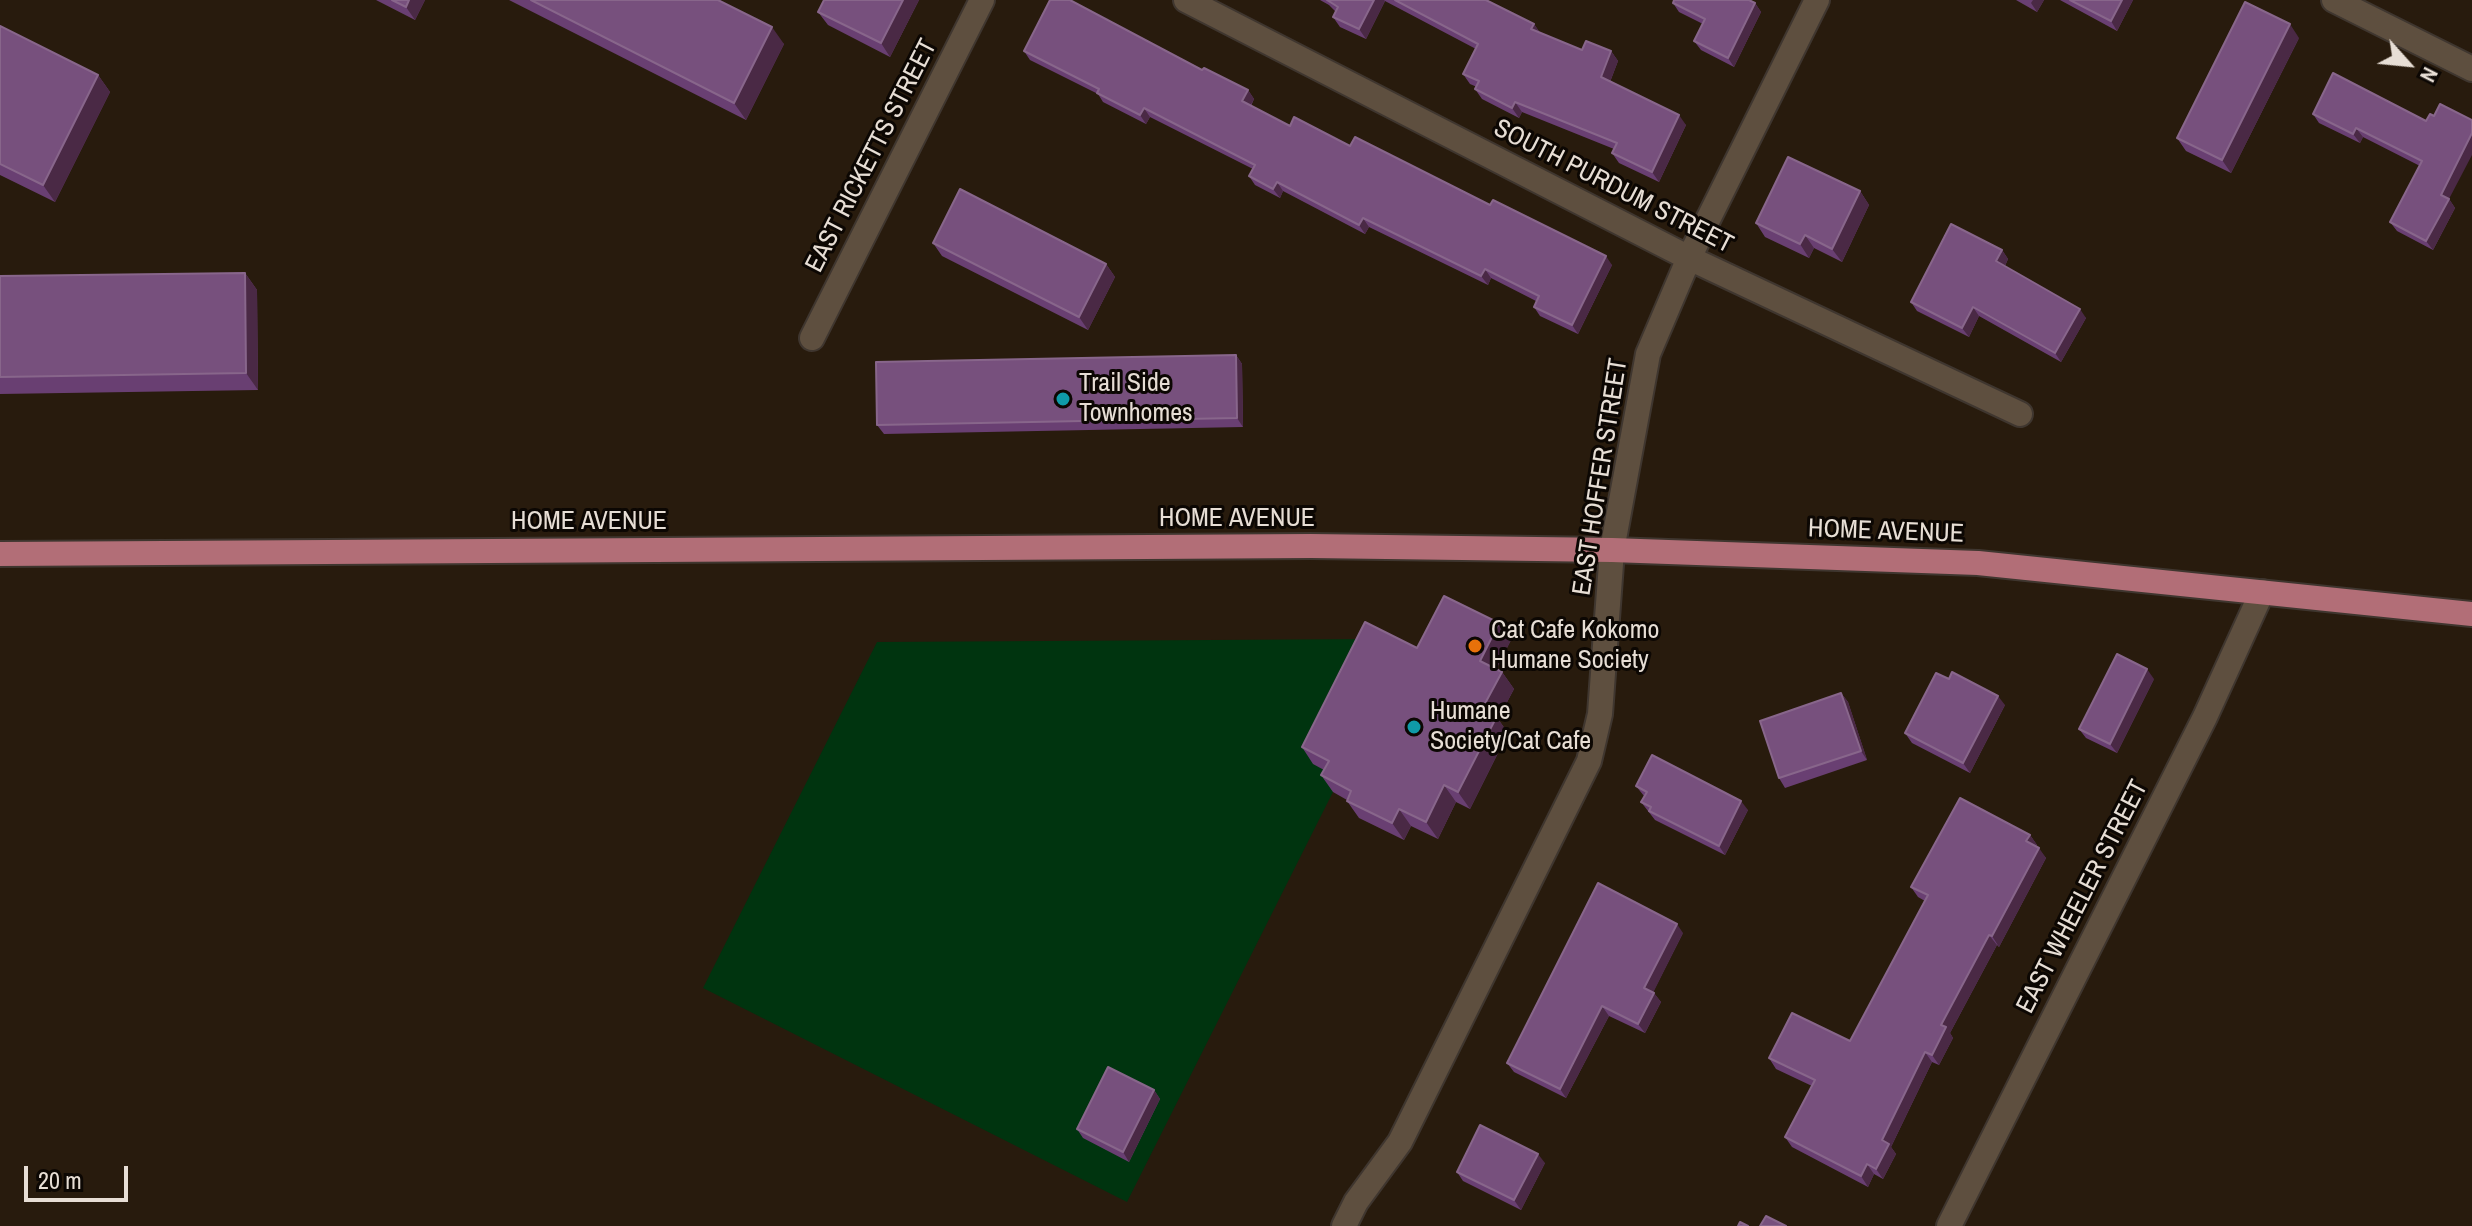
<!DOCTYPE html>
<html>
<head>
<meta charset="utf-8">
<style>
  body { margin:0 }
  #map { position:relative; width:2472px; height:1226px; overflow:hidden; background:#281b0d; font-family:"Archivo Narrow",sans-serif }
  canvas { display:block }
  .north { position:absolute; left:2368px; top:24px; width:80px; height:80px; -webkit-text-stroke:6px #0c0703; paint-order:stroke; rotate:117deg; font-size:22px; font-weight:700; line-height:32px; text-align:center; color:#e7ded5 }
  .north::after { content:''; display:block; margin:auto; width:28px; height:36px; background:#e7ded5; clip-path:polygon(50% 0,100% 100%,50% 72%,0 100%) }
  .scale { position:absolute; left:24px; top:1166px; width:104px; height:36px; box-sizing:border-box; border:4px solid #e7ded5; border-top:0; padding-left:10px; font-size:24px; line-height:28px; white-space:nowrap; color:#e7ded5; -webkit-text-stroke:6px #0c0703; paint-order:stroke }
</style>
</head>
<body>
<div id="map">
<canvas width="2472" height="1226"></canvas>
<div class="north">N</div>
<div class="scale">20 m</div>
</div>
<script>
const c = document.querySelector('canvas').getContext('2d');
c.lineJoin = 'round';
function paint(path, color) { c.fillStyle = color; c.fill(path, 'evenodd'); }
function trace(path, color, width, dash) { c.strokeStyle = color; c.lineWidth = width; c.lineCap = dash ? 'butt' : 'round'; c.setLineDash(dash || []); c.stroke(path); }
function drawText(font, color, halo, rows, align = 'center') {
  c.font = font + ' "Archivo Narrow",sans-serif'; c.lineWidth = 6; c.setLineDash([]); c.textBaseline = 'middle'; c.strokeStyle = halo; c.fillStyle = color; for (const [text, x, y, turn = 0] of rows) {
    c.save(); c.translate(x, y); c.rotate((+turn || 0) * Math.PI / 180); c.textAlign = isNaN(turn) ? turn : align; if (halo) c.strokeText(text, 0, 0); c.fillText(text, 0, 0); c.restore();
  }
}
paint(new Path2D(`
  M1377,639L1314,764L1340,778L1127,1202L703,988L877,642Z`), '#00340f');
const minor = new Path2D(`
  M1186,0L1689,258L2020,414
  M2334,0L2472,69
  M812,338L982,0
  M1344,1226L1356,1202L1400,1142L1589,761L1600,714L1612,550L1648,354L1689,258L1817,0
  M1949,1226L2205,717L2262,592`);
const major = new Path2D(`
  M0,554L1311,546L1612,550L1978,563L2472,614`);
trace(minor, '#3f362f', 28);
trace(major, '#3f362f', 28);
trace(minor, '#5e4f3f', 24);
trace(major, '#b26e77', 24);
paint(new Path2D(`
  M376,0H425L415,20Z
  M509,0H718L784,44L746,120Z
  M919,0L890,57L828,25L818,12Z
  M1320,0H1487L1534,24L1540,33L1582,50L1611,51L1618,61L1610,82L1686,125L1659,182L1619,163L1612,153L1614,149L1522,112L1519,118L1482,99L1475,89L1477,87L1470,84L1463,74L1476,49L1385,1L1366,39L1340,27L1333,17L1336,12L1329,5Z
  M2016,0H2044L2037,12Z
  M2060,0H2133L2117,31Z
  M1673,3H1755L1761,12L1734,67L1701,50L1694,41L1703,24L1679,12Z
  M0,26L98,75L110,92L55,202L0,175Z
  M2299,38L2231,173L2186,151L2177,138Z
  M1024,51L1202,70L1248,90L1254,99L1251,106L1290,126L1350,146L1490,205L1612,265L1578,334L1540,316L1534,307L1536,301L1491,278L1488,285L1369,227L1365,234L1283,191L1280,198L1255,185L1249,176L1253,169L1150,117L1146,124L1103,102L1098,94L1030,60Z
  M2313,114L2426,121L2449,199L2455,208L2433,250L2397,231L2390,222L2420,166L2363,137L2360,143L2319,123Z
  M1860,191L1869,205L1842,262L1814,248L1809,258L1765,237L1756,223Z
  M933,243L1106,264L1115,277L1088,330L942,256Z
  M2002,250L2008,259L2005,266L2086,318L2061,362L1979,316L1969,337L1917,311L1911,302Z
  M245,273L257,290L258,390L0,394V276Z
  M1236,355L1242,364L1243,427L884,434L877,425Z
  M1511,640L1496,669L1502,672L1514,689L1498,719L1508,733L1470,809L1456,802L1438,839L1411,826L1404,840L1359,818L1347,801V800L1333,792L1321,775L1324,770L1313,764L1302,747L1417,648Z
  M2154,679L2117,753L2086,738L2079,729Z
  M1841,693L1848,702L1867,760L1785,788L1779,778Z
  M2005,705L1970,773L1912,743L1905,733Z
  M1636,786L1748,810L1725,855L1655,820L1641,802L1644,796Z
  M2030,835L2037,845L2036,846L2046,858L1999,947L1997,945L1950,1033L1953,1038L1939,1065L1932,1062L1891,1147L1896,1154L1883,1179L1874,1174L1868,1187L1792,1147L1785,1137L1812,1086L1776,1069L1769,1058L1850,1041L1925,901L1918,897L1911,887Z
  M1683,933L1653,992L1661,1002L1645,1033L1609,1016L1566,1098L1514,1072L1507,1063Z
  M1154,1090L1160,1099L1129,1162L1083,1138L1077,1129Z
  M1545,1163L1521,1210L1463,1181L1457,1172Z`), '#693f72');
paint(new Path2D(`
  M409,0H425L415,20L406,7Z
  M903,0H919L890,57L881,43Z
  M1374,0H1384L1385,1L1366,39L1359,29Z
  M2033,0H2044L2037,12L2031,3Z
  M2122,0H2133L2117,31L2111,21Z
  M1755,3L1761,12L1734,67L1728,58Z
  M1534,24L1541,34L1531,29Z
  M2290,24L2299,38L2231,173L2222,160Z
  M772,27L784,44L746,120L734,103Z
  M1611,51L1618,61L1608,87L1601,77Z
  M98,75L110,92L55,202L43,185Z
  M1248,90L1254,99L1248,110L1242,101Z
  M1515,102L1522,112L1519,118L1512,108Z
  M1144,108L1150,117L1146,124L1140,115Z
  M1679,115L1686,125L1659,182L1652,172Z
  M2356,128L2363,137L2360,143L2353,134Z
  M2472,133V155L2449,199L2455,208L2433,250L2426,241L2441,195Z
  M1277,182L1283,191L1280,198L1273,189Z
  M1860,191L1869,205L1842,262L1832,249Z
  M1363,218L1369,227L1365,234L1359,225Z
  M1805,235L1814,248L1809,258L1800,244Z
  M2002,250L2008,259L2003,270L1996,261Z
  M1606,256L1612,265L1578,334L1572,325Z
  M1106,264L1115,277L1088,330L1079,317Z
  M1485,269L1491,278L1488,285L1481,276Z
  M245,273L257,290L258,390L246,373Z
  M1973,307L1979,316L1969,337L1962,328Z
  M2080,309L2086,318L2061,362L2055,353Z
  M1236,355L1242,364L1243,427L1237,418Z
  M1499,623L1511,640L1492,678L1480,661Z
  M2147,669L2154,679L2117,753L2110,744Z
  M1502,672L1514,689L1498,719L1508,733L1470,809L1458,792L1482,709Z
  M1841,693L1848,702L1867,760L1861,751Z
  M1998,696L2005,705L1970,773L1963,763Z
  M1444,785L1456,802L1438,839L1426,822Z
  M1741,801L1748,810L1725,855L1719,846Z
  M1399,809L1411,826L1404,840L1392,823Z
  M2030,835L2037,845L2033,851L2026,841Z
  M2039,848L2046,858L1999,947L1992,936Z
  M1677,924L1683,933L1651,997L1644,988Z
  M1989,935L1997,945L1950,1033L1953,1038L1939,1065L1932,1055L1941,1025Z
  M1654,993L1661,1002L1645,1033L1638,1024Z
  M1602,1006L1609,1016L1566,1098L1560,1089Z
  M1925,1052L1932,1062L1891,1147L1896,1154L1883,1179L1876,1169L1882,1140Z
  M1154,1090L1160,1099L1129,1162L1123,1152Z
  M1538,1154L1545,1163L1521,1210L1514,1200Z
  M1867,1164L1874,1174L1868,1187L1861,1176Z`), '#4a2945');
const building = new Path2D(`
  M392,0H409L406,7Z
  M531,0H718L772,27L734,103Z
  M824,0H903L881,43L818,12Z
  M1050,0H1070L1202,70L1204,68L1248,90L1242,101L1290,126L1294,117L1350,146L1355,137L1490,205L1493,200L1606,256L1572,325L1534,307L1539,296L1485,269L1481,276L1363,218L1359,225L1277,182L1273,189L1249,176L1255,165L1144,108L1140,115L1097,93L1099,89L1024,51Z
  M1327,0H1374L1359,29L1333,17L1338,7Z
  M1395,0H1486L1534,24L1531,29L1582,50L1586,41L1611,51L1601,77L1679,115L1652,172L1612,153L1617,143L1515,102L1512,108L1475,89L1479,81L1463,74L1478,44Z
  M1674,0H1749L1755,3L1728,58L1694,41L1705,19L1673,3Z
  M2070,0H2122L2111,21Z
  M2245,2L2290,24L2222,160L2177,138Z
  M0,26L98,75L43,185L0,164Z
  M2333,73L2426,121L2430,114L2434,116L2440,104L2472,120V133L2441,195L2449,199L2426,241L2390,222L2422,161L2356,128L2353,134L2313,114Z
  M1788,157L1860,191L1832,249L1805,235L1800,244L1756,223Z
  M960,189L1106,264L1079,317L933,243Z
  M1951,224L2002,250L1996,261L2080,309L2055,353L1973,307L1962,328L1911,302Z
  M245,273L246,373L0,377V276Z
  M1236,355L1237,418L877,425L876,362Z
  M1444,596L1499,623L1480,661L1502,672L1482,709L1497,716L1458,792L1444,785L1426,822L1399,809L1392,823L1347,801L1351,791L1321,775L1329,761L1302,747L1365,622L1417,648Z
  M2117,654L2147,669L2110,744L2079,729Z
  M1952,672L1998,696L1963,763L1905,733L1936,673L1949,679Z
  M1841,693L1861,751L1779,778L1760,721Z
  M1652,755L1741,801L1719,846L1649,811L1651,807L1641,802L1647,792L1636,786Z
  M1960,798L2030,835L2026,841L2039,848L1992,936L1989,935L1941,1025L1946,1027L1932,1055L1925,1052L1882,1140L1889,1144L1876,1169L1867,1164L1861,1176L1785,1137L1815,1080L1769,1058L1792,1013L1850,1041L1928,895L1911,887Z
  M1598,883L1677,924L1644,988L1654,993L1638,1024L1602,1006L1560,1089L1507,1063Z
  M1108,1067L1154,1090L1123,1152L1077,1129Z
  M1480,1125L1538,1154L1514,1200L1457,1172Z
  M1766,1216L1786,1226H1760Z
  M1740,1222L1748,1226H1738Z`);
paint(building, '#77507d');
trace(building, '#88668b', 2);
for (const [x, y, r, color] of [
  [1063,399,8,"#0f9aa8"],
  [1475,646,8,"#e8710a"],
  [1414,727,8,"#0f9aa8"]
]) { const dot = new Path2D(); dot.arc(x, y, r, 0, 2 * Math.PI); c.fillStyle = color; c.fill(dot); trace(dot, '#0c0703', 3); }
drawText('26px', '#e7ded5', '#0c0703', [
  ["EAST RICKETTS STREET",872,156,-63],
  ["SOUTH PURDUM STREET",1613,187,27],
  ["EAST HOFFER STREET",1601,477,-81],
  ["HOME AVENUE",1237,519],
  ["HOME AVENUE",589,522],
  ["HOME AVENUE",1886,532,2],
  ["EAST WHEELER STREET",2083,897,-63]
]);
drawText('26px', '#e7ded5', '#0c0703', [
  ["Trail Side",1079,384],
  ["Townhomes",1079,414],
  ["Cat Cafe Kokomo",1491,631],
  ["Humane Society",1491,661],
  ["Humane",1430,712],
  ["Society/Cat Cafe",1430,742]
], 'left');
</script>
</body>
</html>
